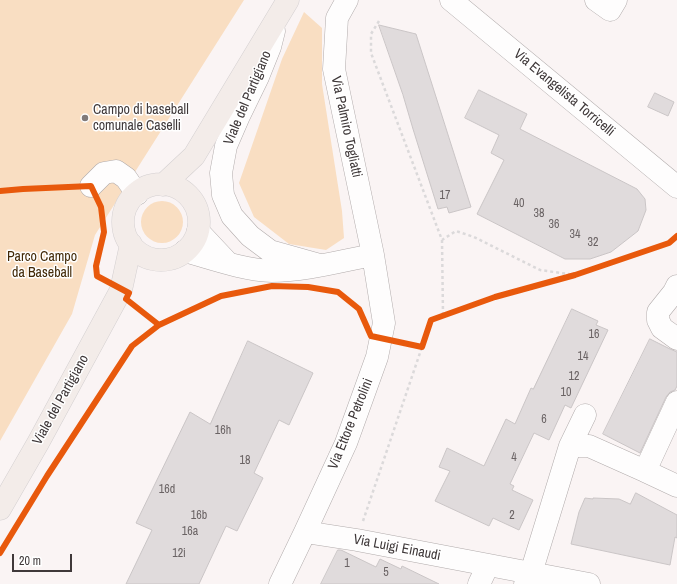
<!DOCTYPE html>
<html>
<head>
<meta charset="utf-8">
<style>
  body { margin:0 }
  #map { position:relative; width:677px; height:584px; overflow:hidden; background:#faf4f4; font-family:"Archivo Narrow",sans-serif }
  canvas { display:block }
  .scale { position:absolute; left:12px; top:554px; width:60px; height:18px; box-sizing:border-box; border:2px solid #3f3839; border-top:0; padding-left:5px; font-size:12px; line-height:14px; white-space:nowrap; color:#3f3839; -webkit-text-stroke:3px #fff; paint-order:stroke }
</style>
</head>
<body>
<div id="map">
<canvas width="677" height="584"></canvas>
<div class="scale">20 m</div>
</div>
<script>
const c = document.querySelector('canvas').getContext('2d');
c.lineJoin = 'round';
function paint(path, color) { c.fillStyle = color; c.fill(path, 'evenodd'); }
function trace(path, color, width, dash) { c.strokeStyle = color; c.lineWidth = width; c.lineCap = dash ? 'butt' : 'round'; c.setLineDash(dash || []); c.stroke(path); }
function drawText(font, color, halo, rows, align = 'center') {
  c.font = font + ' "Archivo Narrow",sans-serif'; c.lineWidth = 3; c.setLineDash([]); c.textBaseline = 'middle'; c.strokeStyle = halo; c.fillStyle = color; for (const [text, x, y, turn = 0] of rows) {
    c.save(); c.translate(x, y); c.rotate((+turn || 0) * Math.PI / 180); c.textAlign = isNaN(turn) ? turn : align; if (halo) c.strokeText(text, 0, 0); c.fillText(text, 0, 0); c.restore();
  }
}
paint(new Path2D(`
  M0,0H244L95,235L72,314L0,441Z
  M304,12L322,28V84L342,211L344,238L326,250L289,244L254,217L239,183L282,59Z
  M141 222a21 21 0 1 1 42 0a21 21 0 1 1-42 0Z`), '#f9dec2');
const building = new Path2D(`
  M379,25L416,34L471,207L449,213L447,207L438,209L413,129L403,95Z
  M479,90L527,114L520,129L637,189L645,199L646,210L638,231L611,252L590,259H565L477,214L504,160L491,153L499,135L465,118Z
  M655,93L674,102L668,116L648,107Z
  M572,309L598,321L596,325L608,330L571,408L565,405L549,440L534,433L510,484L514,486L512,490L533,500L519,530L493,518L489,526L435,501L450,471L439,467L447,448L484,466L506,419L515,424L531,388L533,389Z
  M650,339L670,349L677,352V386L675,390L670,392L666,397L640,453L603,434Z
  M248,341L313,373L289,425L279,420L254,473L263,478L237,531L226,526L199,584H126L152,530L136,523L190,412L210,424Z
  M636,493L677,515V538L675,537L670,565L571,544L579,512L585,498L593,499V498L619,499L630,504Z
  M338,550H341L376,567L380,559L401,569L402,566L439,584H321Z`);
paint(building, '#e0dbdc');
trace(building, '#cac5c6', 1);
const minor = new Path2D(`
  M451,0L677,187
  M596,0L610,10L616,0
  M274,31L270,47L258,77L239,116L226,146L221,173L223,195L232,216L250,236L270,251L320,265
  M91,186L104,173L116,171L126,178L137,194
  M198,231L228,263
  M185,251C213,259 244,270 272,271C306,271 340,261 373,255
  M677,286L674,292L658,312V320L662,328L677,339
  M570,446H589L645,471L677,402
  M645,471L677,486
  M305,532L357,540L589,584
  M280,584L305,532L346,443L377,357L384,323L373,255L334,69L337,18L347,0
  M479,584L488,565
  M525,584L531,573L570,446L585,415`);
const major = new Path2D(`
  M123 222a38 38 0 1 1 76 0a38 38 0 1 1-76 0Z
  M163,185L194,156L288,0
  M0,509L38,443L121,290L131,244`);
trace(minor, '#b1abab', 23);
trace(major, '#d3cfd0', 23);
trace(new Path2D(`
  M379,21L371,34V53L442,240L456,231L474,237L540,270L575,275
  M442,240L443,315
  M363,521L422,347`), '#dbd9da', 2.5, [3, 3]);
trace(minor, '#fefdfd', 22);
trace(major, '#f3ece9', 22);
trace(new Path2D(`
  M0,191L23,189L91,186L101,207L104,232L96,266L97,276L129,293L126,299L159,325
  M0,553L47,476L132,346L159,325L221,296L272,286L308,287L338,292L359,309L371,336L422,347L431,320L495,297L575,275L669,243L677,236`), '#e8590c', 6);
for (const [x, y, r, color] of [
  [85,118,4,"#807a7a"]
]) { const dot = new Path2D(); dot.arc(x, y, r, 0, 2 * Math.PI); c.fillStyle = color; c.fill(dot); trace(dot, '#fff', 1.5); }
drawText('12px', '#6a6364', null, [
  ["17",445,196],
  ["40",519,204],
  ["38",539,214],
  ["36",554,225],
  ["34",575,235],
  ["32",593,243],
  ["16",594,335],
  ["14",583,357],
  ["12",574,377],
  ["10",566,393],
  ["6",544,420],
  ["16h",223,431],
  ["4",514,458],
  ["18",245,461],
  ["16d",167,490],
  ["16b",199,516],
  ["2",512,516],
  ["16a",190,532],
  ["12i",179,554],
  ["1",347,564],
  ["5",386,573]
]);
drawText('14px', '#3f3839', '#fff', [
  ["Via Evangelista Torricelli",564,93,40],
  ["Viale del Partigiano",248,98,-67],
  ["Via Palmiro Togliatti",346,127,78],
  ["Viale del Partigiano",61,400,-61],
  ["Via Ettore Petrolini",351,424,-68],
  ["Via Luigi Einaudi",397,548,11]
]);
drawText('14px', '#3f3839', '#fff', [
  ["Campo di baseball",93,110],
  ["comunale Caselli",93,126]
], 'left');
drawText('14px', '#422907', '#fff', [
  ["Parco Campo",42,257],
  ["da Baseball",42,273]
]);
</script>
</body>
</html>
